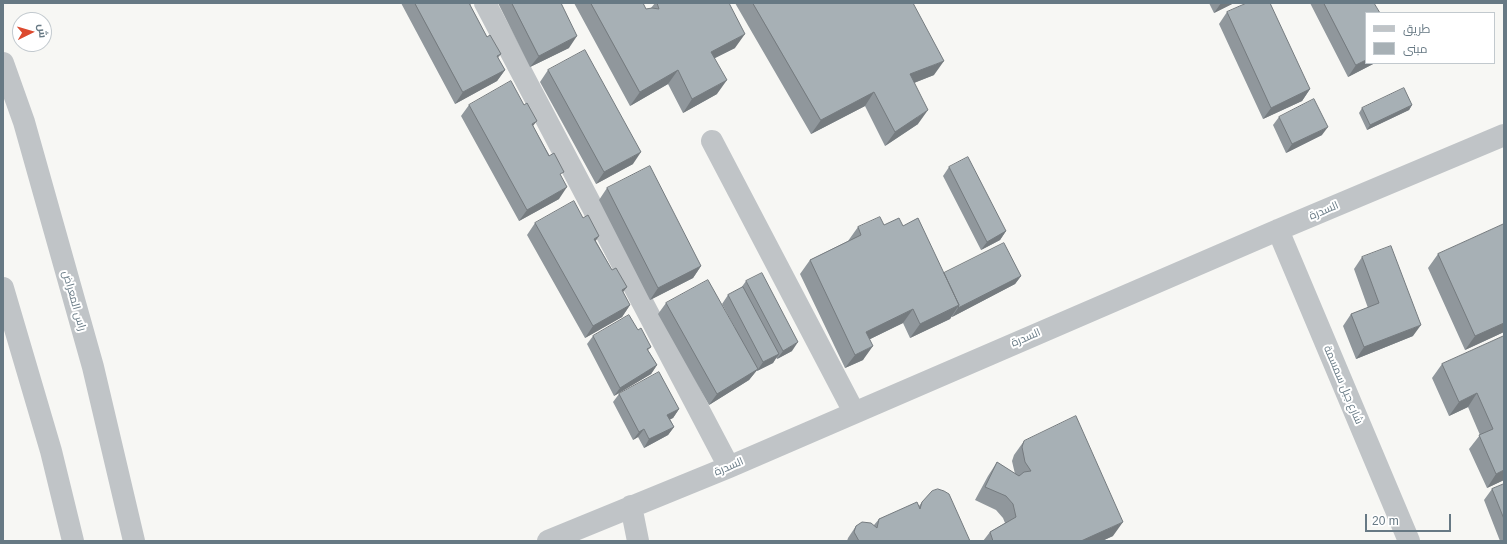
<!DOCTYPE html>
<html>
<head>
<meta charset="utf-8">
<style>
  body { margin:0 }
  #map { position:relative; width:1507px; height:544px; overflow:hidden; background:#f7f7f4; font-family:Helvetica,Cairo,sans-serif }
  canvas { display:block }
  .frame { position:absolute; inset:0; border:4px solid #677984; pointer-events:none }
  .legend { position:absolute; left:1365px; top:12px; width:130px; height:52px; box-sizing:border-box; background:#fff; border:1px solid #c2c9ce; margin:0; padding:5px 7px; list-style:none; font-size:12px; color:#677984 }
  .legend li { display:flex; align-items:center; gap:8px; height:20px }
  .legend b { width:20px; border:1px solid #c2c9ce }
  .north { position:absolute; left:12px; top:12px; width:40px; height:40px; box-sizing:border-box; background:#fff; border:1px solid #c2c9ce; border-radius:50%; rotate:85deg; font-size:11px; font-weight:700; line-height:16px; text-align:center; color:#677984 }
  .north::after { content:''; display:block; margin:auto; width:14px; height:18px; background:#dc4a2f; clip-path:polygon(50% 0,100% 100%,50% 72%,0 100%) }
  .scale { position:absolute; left:1365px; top:514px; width:86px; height:18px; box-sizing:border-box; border:2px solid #677984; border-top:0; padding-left:5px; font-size:12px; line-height:14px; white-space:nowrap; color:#677984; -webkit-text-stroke:3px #fff; paint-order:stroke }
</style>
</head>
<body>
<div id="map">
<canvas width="1507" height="544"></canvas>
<div class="frame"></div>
<ul class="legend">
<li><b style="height:5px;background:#c0c4c7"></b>طريق</li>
<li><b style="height:11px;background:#a7b0b5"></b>مبنى</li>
</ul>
<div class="north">ش</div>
<div class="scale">20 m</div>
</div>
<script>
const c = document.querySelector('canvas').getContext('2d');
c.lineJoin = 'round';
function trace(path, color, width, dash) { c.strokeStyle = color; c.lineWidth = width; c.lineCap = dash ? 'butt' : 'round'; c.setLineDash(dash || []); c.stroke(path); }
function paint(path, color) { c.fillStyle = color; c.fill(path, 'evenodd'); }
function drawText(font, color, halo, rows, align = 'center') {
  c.font = font + ' Helvetica,Cairo,sans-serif'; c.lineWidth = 4; c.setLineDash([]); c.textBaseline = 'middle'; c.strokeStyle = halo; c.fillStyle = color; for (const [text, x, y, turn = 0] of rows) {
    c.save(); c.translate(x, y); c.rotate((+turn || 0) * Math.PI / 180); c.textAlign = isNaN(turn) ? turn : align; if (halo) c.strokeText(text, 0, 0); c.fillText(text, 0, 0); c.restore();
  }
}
trace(new Path2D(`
  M485,3L729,467
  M3,63L24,122L93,367L134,541
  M712,141L854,412
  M1278,230L1409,541
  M3,288L51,451L73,541
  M631,506L638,541
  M548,541L729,467L1278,230L1504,135`), '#c0c4c7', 22);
paint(new Path2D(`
  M401,3H472L470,5L487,37L501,54L498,58L505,70L497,81L455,104Z
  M498,3H561L569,48L530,67Z
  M574,3H643L646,9L651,8L655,3H729L735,48L715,58L717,94L683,113L668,84L630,106Z
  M735,3H913L934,75L914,83L918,124L885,146L865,106L811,134Z
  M1209,3H1234L1214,13Z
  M1310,3H1374L1366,63H1375L1348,77Z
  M1227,12L1310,89L1302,101L1263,119L1219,24Z
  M548,70L633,164L596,184L540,82Z
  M469,105L533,126L561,176L559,199L519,221L461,116Z
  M1412,105L1409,110L1367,130L1359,113L1362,108Z
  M1279,117L1322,135L1286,153L1273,125Z
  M949,167L1006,231L1000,240L981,250L943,176Z
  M607,188L701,266L693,278L650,300L599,200Z
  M535,223L596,241L612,270L627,287L623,292L630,305L622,317L585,338L527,235Z
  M1504,224V332L1465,350L1428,268L1438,254Z
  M884,225L903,226L944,273L1021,276L1015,284L952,317V316L950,319L910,338L903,323L870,339L863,360L845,368L800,274L810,260L848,241L858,227Z
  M1362,257L1413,336L1356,359L1343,326L1351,314L1368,308L1354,269Z
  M746,281L792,351L777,359L776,357L773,363L757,371V370L749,380L709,405L658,314L666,303L735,328L722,304L728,295L741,288Z
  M638,330L651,347L648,350L657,365L651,374L614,396L587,344L593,336Z
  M1504,336V480L1487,488L1469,449L1480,435L1468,407L1449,416L1432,378L1442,364Z
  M619,394L679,409L673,418L670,419L674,427L668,435L644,448L638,437L633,440L613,402Z
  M1024,441L1113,536L1102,541H983L990,532L1005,523L1003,518L996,510L975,500L988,476L997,462L1015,474L1012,461L1014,455Z
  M1504,484V541H1500L1484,500L1492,489Z
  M922,502L970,541H847L848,538L856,526L874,525L879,519L919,506Z`), '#90979c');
paint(new Path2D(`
  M1221,3H1234L1214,13Z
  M745,34L735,48L701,65L711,52Z
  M577,36L569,48L530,67L539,56Z
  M1366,60V63H1375L1348,77L1356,65Z
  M944,61L934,75L901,88L910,74Z
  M505,70L497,81L455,104L463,92Z
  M678,70L668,84L630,106L640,92Z
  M727,80L717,94L683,113L692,99Z
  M1310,89L1302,101L1263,119L1271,108Z
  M874,92L865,106L811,134L821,120Z
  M1412,105L1409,110L1367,130L1370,125Z
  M928,110L918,124L885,146L895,132Z
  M537,121L528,132L532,124Z
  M1328,127L1322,135L1286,153L1292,144Z
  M641,152L633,164L596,184L604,172Z
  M567,187L559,199L519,221L527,210Z
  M1006,231L1000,240L981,250L987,242Z
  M599,236L591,248L594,239Z
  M701,266L693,278L650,300L658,288Z
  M1021,276L1015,284L952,317L958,308Z
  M627,287L618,298L622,290Z
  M630,305L622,317L585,338L593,326Z
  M959,305L950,319L910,338L920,324Z
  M913,309L903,323L856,346L866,332Z
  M1504,323V332L1465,350L1475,336Z
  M1421,325L1413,336L1356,359L1364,347Z
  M798,342L792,351L777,359L783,351Z
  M873,346L863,360L845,368L855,355Z
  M779,354L773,363L757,371L763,362Z
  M657,365L651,374L614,396L620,388Z
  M758,369L749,380L709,405L717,394Z
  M1477,393L1468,407L1449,416L1459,402Z
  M679,409L673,418L661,424L667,415Z
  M674,427L668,435L644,448L649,439Z
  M644,429L638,437L633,440L639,432Z
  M1504,470V480L1487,488L1496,474Z
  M1123,522L1113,536L1102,541H1081Z`), '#757b7f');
const building = new Path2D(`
  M415,3H470H469L487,37L490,35L501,54L497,56L505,70L463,92Z
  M512,3H561L577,36L539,56Z
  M591,3H643L646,9L652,8L659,9L657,3H729L745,34L711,52L727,80L692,99L678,70L640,92Z
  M753,3H913L944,61L910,74L928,110L895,132L874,92L821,120Z
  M1247,3H1270L1310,89L1271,108L1227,12Z
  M1324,3H1374L1380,13H1366V60L1356,65Z
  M585,50L641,152L604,172L548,70Z
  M511,81L524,105L527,103L537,121L532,124L549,156L554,153L564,172L560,174L567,187L527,210L469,105Z
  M1404,88L1412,105L1370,125L1362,108Z
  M1314,99L1328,127L1292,144L1279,117Z
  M968,157L1006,231L987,242L949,167Z
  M650,166L701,266L658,288L607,188Z
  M574,201L583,218L588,215L599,236L594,239L612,270L616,268L627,287L622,290L630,305L593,326L535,223Z
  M880,217L884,225L899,218L903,226L918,218L959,305L920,324L913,309L866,332L873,346L855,355L810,260L861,235L858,227Z
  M1504,224V323L1475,336L1438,254Z
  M1004,243L1021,276L958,308L959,305L944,273Z
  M1391,246L1421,325L1364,347L1351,314L1379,303L1362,257Z
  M762,273L798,342L783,351L746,281Z
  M708,280L758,369L717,394L666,303Z
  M743,287L779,354L763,362L728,295Z
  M629,315L638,330L641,328L651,347L647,349L657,365L620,388L593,336Z
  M1504,336V470L1496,474L1479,435L1493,429L1477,393L1459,402L1442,364Z
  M659,372L679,409L667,415L674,427L649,439L644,429L639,432L619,394Z
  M1076,416L1123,522L1081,541H993L990,532L1016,517L1013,504L1006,496L985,487L997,462L1019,476L1024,472L1031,471L1025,462L1022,447L1024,441Z
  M1504,484V519L1492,489Z
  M938,489L944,491L949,494L970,541H859L854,532L856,526L862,522L871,523L877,528L879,519L917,502L920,509L922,502L932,491Z`);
paint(building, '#a7b0b5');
trace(building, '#757b7f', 1);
drawText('11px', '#677984', '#fff', [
  ["السدرة",1324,211,-23],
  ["راس المعراض",74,301,74],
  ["السدرة",1026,338,-23],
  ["شارع جبل سمسمة",1343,385,67],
  ["السدرة",729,467,-23]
]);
</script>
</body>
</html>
